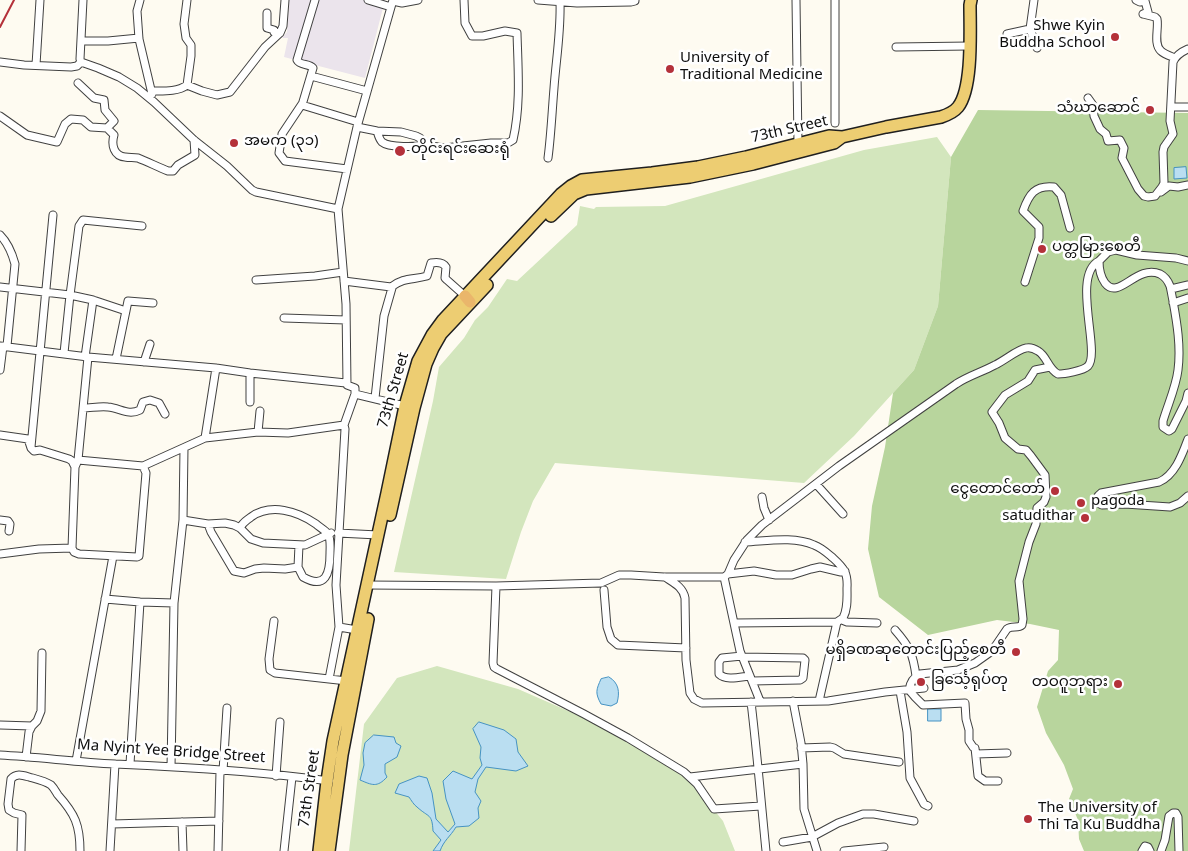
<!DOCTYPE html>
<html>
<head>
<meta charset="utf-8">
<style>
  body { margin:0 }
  canvas { display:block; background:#fefbf1 }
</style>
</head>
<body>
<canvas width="1188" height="851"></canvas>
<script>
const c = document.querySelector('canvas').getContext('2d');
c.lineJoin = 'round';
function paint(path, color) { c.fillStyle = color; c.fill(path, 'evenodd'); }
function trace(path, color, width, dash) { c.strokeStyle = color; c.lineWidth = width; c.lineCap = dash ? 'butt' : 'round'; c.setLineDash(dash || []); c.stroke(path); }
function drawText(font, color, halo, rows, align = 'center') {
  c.font = font + ' Georgia,"Noto Sans Myanmar",serif'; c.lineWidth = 5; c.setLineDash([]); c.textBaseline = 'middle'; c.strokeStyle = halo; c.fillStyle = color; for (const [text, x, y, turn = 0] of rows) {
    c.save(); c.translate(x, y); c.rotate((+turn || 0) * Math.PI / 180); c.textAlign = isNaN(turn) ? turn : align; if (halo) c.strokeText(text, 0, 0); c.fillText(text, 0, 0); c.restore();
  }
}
paint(new Path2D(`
  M289,0H385L365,78L284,57L288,38H282L287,32Z`), '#ebe4ec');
paint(new Path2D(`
  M937,137L951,157L938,306L914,370L893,393L854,436L804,483L555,463L533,501L521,532L506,579L394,572L433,401L439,367L464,338L475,320L488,307L507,279L517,281L577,225L580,206L594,209L596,207L665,206L864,150Z
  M437,666L518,689L605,727L684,773L723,821L735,851H349L364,724L397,678Z`), '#d3e6bd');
paint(new Path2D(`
  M978,110L1188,113V851H1084L1079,839L1078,820L1069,799L1073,789L1064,765L1046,733L1037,707L1048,671L1058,660L1059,630L1030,624L997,620L928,635L879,597L868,549L872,506L885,447L893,393L914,370L938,306L951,157Z`), '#b8d59d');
const water = new Path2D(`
  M1186,167L1187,178L1174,179V168Z
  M609,677C619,683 620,692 617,703L611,706L601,704C595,693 596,690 601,679Z
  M928,709H941V721H928Z
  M479,722L504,730L516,739L518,752L528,766L516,771L486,767L478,779L475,792L481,801L478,808L479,818L469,826L456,827C450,837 444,840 440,851H433L441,840L433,831C432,813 429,818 417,807C414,805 411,800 409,797L395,793L399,784L419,776L427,778L432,793L436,819L448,832L455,824L446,799L443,781L453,771L472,779L482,765L480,758L481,747L473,729Z
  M374,735L394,737L396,743L401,746L397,757L385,764V773L387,777C377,788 372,785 360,780L364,765L363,753L365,743Z`);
paint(water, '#badef1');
trace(water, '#4693c3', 1);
const minor = new Path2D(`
  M83,0L80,59L81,62L98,68L119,77L137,88L154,102L194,140L227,166L252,190L256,192L338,209
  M140,0L137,11L139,39L152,94
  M315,0L297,60C300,66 309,63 313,68L302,105L358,122
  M368,0L391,7
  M393,0L357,127L338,209L346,304L347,385L355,388V394L409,407
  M538,0L577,3L631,2L635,1V0
  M796,0L798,144
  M835,0V123
  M1034,0L1030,29L1037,48
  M1136,0L1140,2L1145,1L1148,12L1143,14
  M393,1L402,3L418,0
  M267,13V28L274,30V32L280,33
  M1143,14L1155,17L1157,19C1159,28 1153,44 1161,51C1164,54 1170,56 1175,58
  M1007,34L1030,29
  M81,41H108L139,38
  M896,47L969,46
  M0,62L24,65L71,67L77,66L81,62
  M36,65L40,0
  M311,76L367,91
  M78,83L94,98L104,100L105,110L114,121L107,128
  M187,85L202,91L217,95L230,92L265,47L280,33L283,26L285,0
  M152,91C163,91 178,92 187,85L191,56V45L186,38L184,24L187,0
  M1088,98L1093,105L1094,116L1100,129L1106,134L1108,141L1120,140L1124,148L1122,158L1138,189L1144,196L1148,197L1155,196L1162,187L1164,183L1163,152L1164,147L1173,134L1170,121L1173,62C1176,55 1181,52 1188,49
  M302,104L282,134L279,153L285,161L347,169
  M1171,107H1188
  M0,116L27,135L57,142L65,124L71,119L83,120L91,127L107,128L114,135C111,145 114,156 125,157C130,158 133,157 138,158C148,162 158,167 168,171H173L178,165L195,155L194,140
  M357,127L377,131L401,132L416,136L420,138L426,145L444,148L491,143H508L513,140C521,105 518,69 517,33L505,31L483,36H472L465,23L464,0
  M377,131C378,134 379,139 382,142C389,148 417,147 426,145
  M548,158C551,135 552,112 554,88C556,60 561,31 560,2
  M1161,192L1169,186L1178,187L1188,185
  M0,235C8,243 12,253 15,264L7,346
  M1188,261L1176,258L1137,255L1116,250L1108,252L1099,261C1099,270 1100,276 1105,283C1119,301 1136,264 1160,274C1164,276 1168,281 1170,286C1171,290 1172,296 1173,301C1177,323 1181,347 1178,370C1176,387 1168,404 1163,421V427L1169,431L1172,429L1186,401L1188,393
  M256,280L315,276L343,272
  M344,281L391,287L392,288L384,316L375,398
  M1025,282L1039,238V227L1023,211C1029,194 1035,185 1054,187L1061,195L1070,228
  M0,287L70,295L93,300L126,311
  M391,287C404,277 413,280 427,276L431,263C436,262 443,262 446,267L445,278L447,280L465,296
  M1171,289L1188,285
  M1173,303L1188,298
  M284,318L346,320
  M0,346L88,357L216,368L250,373L346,383
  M64,353L70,295L79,226L83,220L142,226
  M85,357L93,300
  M116,359L128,301L153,303
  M144,362L150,344
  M0,370L3,346
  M250,373V402
  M83,408C91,408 100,406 108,407C120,408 128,416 140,410L143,402L150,400L159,403L165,414
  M258,432L260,411
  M0,435L28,439L31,448L34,451L40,450L69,459L72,461L75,467
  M205,438L216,368
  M1188,439C1182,455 1175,475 1159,482L1101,493C1097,496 1096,498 1098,503L1102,505L1125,504L1170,507L1180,503L1188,496
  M31,447L53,215
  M78,460L143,466L205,438L258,432L288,433L344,425L355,394
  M816,484L843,514
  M762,497L764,508L769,520
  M0,520L8,521L10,524L9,531
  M183,520L208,524L225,523L234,525L240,528L251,539L263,543L305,545L331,533
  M208,524L211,532L234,571L244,573L255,569L264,568L285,569L298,567L303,577C326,590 330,573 330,553C330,548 331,539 328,534C325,530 319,527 316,524C297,511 271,503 251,517C246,521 243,522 240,528
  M338,533L378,535
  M72,548L74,552L79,554L137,557L139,556L146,473L143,466
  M0,554L39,549L72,548L75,467L78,460L88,357
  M298,567L299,545
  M728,574L734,560L747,540L762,525L839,466L956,384C968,376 982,372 995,365C1004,361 1018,349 1026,348C1030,347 1035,349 1038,351C1047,356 1048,369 1058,374C1064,374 1083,371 1088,366C1101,352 1071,275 1099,261
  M665,577C674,583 683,587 685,598L686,660L690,693L694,699L702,703L828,701L885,692L924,688
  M724,577L740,651L760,701
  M367,585L496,586L601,583L619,575H631L664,577H724L728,574L754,571L776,575H792L811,569L820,567L841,572L845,571
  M496,586L493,663L494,667L497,669L584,714L628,738L684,772L697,784L714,809L761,806
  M604,590L607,627L611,639L618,645L686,648
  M105,599L140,602L174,603
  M842,620L847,622L877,623
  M274,621L269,659L270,670L275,673L347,681
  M734,623L837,622L843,618C848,609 847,598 847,588C848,573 844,568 833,558C827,553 822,548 814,545C794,536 767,541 745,542
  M339,627L357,630
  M895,630C910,647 913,654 916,676
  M742,656L722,658L719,662V674C726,681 740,677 750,676
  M742,657L803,658L805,660L803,678L800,680L752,681
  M329,679L339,627L336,585L345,429L344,425
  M900,691L907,732L910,778L924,804L928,806
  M793,701L801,743L803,764L804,809L817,851
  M819,701L837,622
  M751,702C757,752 761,801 766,851
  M0,725L32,726
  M801,748L830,747L834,748L844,754L885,760L899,762
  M976,754L1007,753
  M0,755C38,757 76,762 115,764C186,767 258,771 329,781
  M26,757L29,732L32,726L37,721L41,711L42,653
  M76,761L113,556
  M130,764L140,602
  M171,767L174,603L183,520L184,448
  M223,771L227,708
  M276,776L280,722
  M690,777L803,764
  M998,781H985L978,776L975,748L973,747L969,741V730L966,719L965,703L923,705L915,697L909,690C910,683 914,677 920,674L958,670L975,663L992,651L1007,629C1012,625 1018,629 1022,625L1023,619L1019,581L1029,542L1036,524L1037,508L1044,502L1046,497L1045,475L1031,456L1026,450L1018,449L1005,438L999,423L992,412L1005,395L1028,381L1035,370L1050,367
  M182,822L183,851
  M112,824L219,821
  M783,842L812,837L838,823L863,814H874L914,821
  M21,851L22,815L14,813L9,810L8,804L11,779C16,773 22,775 29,777C36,779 45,781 51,785C54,788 56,792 58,795C75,814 80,825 80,851
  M110,851L115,764
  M218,851L220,771
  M284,851L292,777
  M844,851L884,847
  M1142,851L1145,846L1148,847L1150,851
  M1161,851L1165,840L1169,816L1173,813H1176L1178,817L1179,851`);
const primary = new Path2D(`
  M551,216L574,194L586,189L690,177L753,164L834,143L842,137
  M390,515L414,408L426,364L433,348L441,334L487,285
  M319,851L327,781L333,741L387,493L405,406L418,361L432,335L443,320L561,194L571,186L582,180L652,173L698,167L746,157L829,136L842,137L886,127L941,117C947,115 954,112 958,107C973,88 970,30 970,5L971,0
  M329,851L342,755L368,619`);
const trunk = new Path2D(`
  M465,296L470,302`);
trace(minor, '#414141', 9);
trace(primary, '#1f1f1f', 14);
trace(trunk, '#1f1f1f', 14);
trace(minor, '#fff', 7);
trace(primary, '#edcd72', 11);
trace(trunk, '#eab66b', 11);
trace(new Path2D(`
  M0,27L14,0`), '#b4313a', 2);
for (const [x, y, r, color] of [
  [1115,37,5,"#b4313a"],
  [670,69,5,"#b4313a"],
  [1150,110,5,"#b4313a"],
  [234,143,5,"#b4313a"],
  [400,151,6,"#b4313a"],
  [1042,249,5,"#b4313a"],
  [1055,491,5,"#b4313a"],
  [1081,503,5,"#b4313a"],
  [1085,518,5,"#b4313a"],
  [1016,652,5,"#b4313a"],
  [921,682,5,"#b4313a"],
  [1118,684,5,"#b4313a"],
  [1028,819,5,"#b4313a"]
]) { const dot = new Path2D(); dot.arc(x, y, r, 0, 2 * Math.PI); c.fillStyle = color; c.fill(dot); trace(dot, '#fff', 2); }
drawText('15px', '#0e0e0e', '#fff', [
  ["Shwe Kyin",1105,28,"right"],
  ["Buddha School",1105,45,"right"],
  ["University of",680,60],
  ["Traditional Medicine",680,77],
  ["သံဃာဆောင်",1140,110,"right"],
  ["အမက (၃၁)",244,143],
  ["တိုင်းရင်းဆေးရုံ",411,151],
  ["ပတ္တမြားစေတီ",1052,249],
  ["ငွေတောင်တော်",1045,491,"right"],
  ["pagoda",1091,503],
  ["satudithar",1075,518,"right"],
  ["မရှိခဏဆုတောင်းပြည့်စေတီ",1006,652,"right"],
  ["ခြင်္သေ့ရုပ်တု",931,682],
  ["တဝဂူဘုရား",1108,684,"right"],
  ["The University of",1038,810],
  ["Thi Ta Ku Buddha",1038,827]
], 'left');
drawText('15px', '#0e0e0e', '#fff', [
  ["73th Street",790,132,-13],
  ["73th Street",396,391,-74],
  ["Ma Nyint Yee Bridge Street",171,754,4],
  ["73th Street",312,789,-82]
]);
</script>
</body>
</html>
